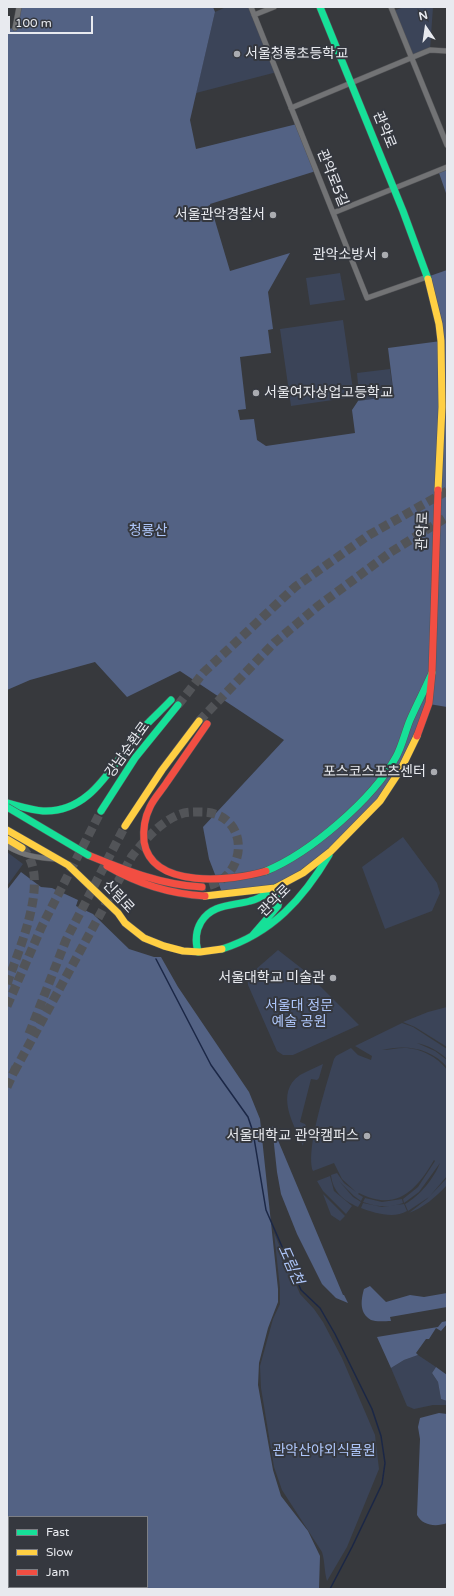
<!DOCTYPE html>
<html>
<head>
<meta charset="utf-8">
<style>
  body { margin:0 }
  #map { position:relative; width:454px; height:1596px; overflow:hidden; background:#37393d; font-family:"Varela Round",sans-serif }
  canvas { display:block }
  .frame { position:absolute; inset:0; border:8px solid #e8eaef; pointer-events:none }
  .legend { position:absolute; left:8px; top:1516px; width:140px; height:72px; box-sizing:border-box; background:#35383f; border:1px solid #7d7f85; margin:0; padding:5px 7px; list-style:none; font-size:12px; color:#e8eaef }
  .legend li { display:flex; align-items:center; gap:8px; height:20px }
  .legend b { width:20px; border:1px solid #7d7f85 }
  .north { position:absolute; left:406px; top:8px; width:40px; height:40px; -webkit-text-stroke:3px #35383f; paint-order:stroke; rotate:347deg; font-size:11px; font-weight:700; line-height:16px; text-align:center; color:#e8eaef }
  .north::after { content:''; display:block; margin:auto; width:14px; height:18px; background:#e8eaef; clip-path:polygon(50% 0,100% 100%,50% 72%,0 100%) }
  .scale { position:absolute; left:8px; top:16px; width:85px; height:18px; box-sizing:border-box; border:2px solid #e8eaef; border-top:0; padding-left:5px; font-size:12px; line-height:14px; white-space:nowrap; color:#e8eaef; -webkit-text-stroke:3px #35383f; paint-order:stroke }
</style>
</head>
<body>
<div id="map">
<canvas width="454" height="1596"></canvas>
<div class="frame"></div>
<ul class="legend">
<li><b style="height:5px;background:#16e098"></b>Fast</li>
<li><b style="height:5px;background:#ffcf43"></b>Slow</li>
<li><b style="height:5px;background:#f24e42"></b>Jam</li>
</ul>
<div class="north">N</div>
<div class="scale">100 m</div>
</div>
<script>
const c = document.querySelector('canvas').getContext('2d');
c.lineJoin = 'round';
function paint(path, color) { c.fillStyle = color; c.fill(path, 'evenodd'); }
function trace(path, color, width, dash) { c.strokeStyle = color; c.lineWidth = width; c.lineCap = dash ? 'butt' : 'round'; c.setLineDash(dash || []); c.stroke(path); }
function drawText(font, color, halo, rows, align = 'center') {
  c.font = font + ' "Varela Round","Noto Sans KR",sans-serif'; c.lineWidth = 4; c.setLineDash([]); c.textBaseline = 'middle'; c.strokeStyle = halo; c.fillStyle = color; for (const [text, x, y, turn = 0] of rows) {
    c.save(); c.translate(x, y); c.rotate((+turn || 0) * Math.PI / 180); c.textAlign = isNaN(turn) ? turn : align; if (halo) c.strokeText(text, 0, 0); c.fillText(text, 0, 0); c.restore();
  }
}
paint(new Path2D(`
  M226,7H251L277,72L196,93L215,12Z
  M404,7H433L430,50L412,57L393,11Z
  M340,273L345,300L310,305L306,278Z
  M343,320L354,397L291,406L280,329Z
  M390,369L394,396L358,401L359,395L357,373Z
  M403,837L437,883L440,893L432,911L385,929L362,867Z
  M7,852L23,864L7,886Z
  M278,950L305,971L359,1025L293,1055H283L277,1051L248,985L247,977Z
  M447,1007V1047L415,1027L403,1022L428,1012Z
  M402,1023L413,1027L447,1049V1059C439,1051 427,1045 417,1043L435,1051L447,1060V1067C431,1048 406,1044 382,1050C389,1050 397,1048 404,1048C420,1048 438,1057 447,1070V1176L429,1197L408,1211L405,1204C420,1196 434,1178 440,1163L419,1192L404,1203L403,1199L418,1187L435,1161L434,1160C416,1191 396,1212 359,1193L358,1194L363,1197L361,1201L354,1196L339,1181L353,1197L361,1202L358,1207C343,1200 333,1192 331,1175L337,1173L344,1183L356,1192L342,1179L334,1163L313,1171C305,1150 327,1083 334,1059L336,1056L351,1048L358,1055L371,1060L372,1056L355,1046Z
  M323,1064L319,1078L317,1080L311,1079L300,1122L305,1124L306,1126L303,1146C294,1125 274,1093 300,1075C307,1071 315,1068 323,1064Z
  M330,1176L334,1191L352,1206L346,1214L323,1191L317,1181Z
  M447,1178V1185C436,1197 423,1208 409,1213L427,1199Z
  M323,1194L345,1216L340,1221L331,1215Z
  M365,1198L382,1202L402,1199L403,1203C389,1208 377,1207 363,1202Z
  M363,1203L382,1207L404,1204L407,1211C394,1219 374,1213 361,1208Z
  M274,1233L300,1294L314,1309L323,1322L342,1358L375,1435L379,1469L347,1547L327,1581C324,1571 325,1562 322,1552L282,1490L274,1467L261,1388L260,1366L273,1319L280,1304V1288Z
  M418,1355L436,1367L432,1373L438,1382L441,1399L447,1401V1405H433L414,1409L407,1406L391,1368L404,1360Z`), '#3b4458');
paint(new Path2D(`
  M19,7H213L215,12L190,120L196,149L297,124L316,171L210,204L230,271L290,253L268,292L273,329L268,330L271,353L240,357L246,409L238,410L240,420L254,419L257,440L266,446L355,433L352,410L358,401L394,396L388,348L441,341L427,277L447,270V707L429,704L415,741L380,801L331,851L288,882L223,895L209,859L203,827L284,740L180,671L127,697L95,662L30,680L7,690V29L15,28Z
  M447,167V196L438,170Z
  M21,872L41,887L52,888L78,900L76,906L93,914L129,949L154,957H161L178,987L249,1092L260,1119L278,1289V1302L268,1328L259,1363L258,1385L273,1470L281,1496L308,1531L320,1556L319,1589H7V890ZM9,1517H147V1587H9Z
  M272,1126L343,1295H344L348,1303L336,1298L322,1284L297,1234L281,1194L277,1172Z
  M370,1286L386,1302L410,1295L424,1297L447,1293V1307L390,1317L391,1321C385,1321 376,1322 371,1320C359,1313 361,1300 364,1289Z
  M447,1321V1324L441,1331L436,1328L429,1339H426L416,1353L418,1355L404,1360L391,1368L377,1337L438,1327L442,1322Z
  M436,1367L447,1375V1401L441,1399L438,1382L432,1373Z
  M439,1413L447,1414V1523C436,1527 423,1526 417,1515L420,1439L418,1427L420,1418Z`), '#536284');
trace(new Path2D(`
  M156,959L211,1065L248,1117L253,1132L266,1210L301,1290L320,1308L335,1334L372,1409L381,1436L385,1463L382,1484L352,1547L330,1589`), '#1b2746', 1.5);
trace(new Path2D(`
  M178,705L203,673L295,587L369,535L447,491
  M199,721L274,643L318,606L391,552L447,517
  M7,984C18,951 52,878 23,849
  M7,1006L42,926L101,811
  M29,1034L66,940L125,826
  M14,1072L132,856C144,841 159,823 178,815C185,812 191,812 199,812C252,810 250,881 202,887
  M7,1087L16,1067`), '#525458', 9, [9, 4.5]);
const street = new Path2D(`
  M251,7L367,298L427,277
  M391,7L447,145
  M254,15L274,7
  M15,28L19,7
  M291,108L430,50L447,51
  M333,213L447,167
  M7,846C24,856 38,858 57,859`);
const fast = new Path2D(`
  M320,7L403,211L428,279
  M7,803C19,806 31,810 43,811C90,813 110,768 135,738C145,724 159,713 171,700
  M101,811L135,758L178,705
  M266,871C310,853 373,799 396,757C402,746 405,732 410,720C417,704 425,689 432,673
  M222,949C272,933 303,899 329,855
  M198,952C195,941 195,932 201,922C212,904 232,906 250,901C260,899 267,893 275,888L279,900L278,906L252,936`);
const slow = new Path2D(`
  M428,279L439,324L441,341L442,407L438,490
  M125,826L162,770L199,721
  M7,830L68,865L118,913L125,923L144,938L164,946L183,951L200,952L222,949
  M7,839L22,848
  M205,896L275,888L303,873L331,851L380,801L401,769L417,736`);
const jam = new Path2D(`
  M207,724C194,743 181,762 167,782C162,790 154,798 150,807C145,817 143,831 144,842C152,890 233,881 266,871
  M417,736L429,703L432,673L438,490
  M88,855C125,870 161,885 202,887
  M107,866C138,884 169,894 205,896`);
trace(street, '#545558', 6);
trace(fast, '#545558', 8);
trace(slow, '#545558', 8);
trace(jam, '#545558', 8);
trace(street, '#727375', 5);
trace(fast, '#16e098', 7);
trace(slow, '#ffcf43', 7);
trace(jam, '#f24e42', 7);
const fastBridge = new Path2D(`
  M7,807L88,855`);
trace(fastBridge, '#545558', 8, []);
trace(fastBridge, '#16e098', 7);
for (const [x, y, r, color] of [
  [237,54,4,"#aaacb1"],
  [273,215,4,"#aaacb1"],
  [385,255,4,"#aaacb1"],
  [256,393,4,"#aaacb1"],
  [434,772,4,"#aaacb1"],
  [333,978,4,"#aaacb1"],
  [367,1136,4,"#aaacb1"]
]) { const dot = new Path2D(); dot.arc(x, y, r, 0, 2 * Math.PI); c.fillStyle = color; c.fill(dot); trace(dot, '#35383f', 1.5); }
drawText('14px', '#e8eaef', '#35383f', [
  ["서울청룡초등학교",245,54,"left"],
  ["서울관악경찰서",265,215],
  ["관악소방서",377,255],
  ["서울여자상업고등학교",264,393,"left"],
  ["포스코스포츠센터",426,772],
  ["서울대학교 미술관",325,978],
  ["서울대학교 관악캠퍼스",359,1136]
], 'right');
drawText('14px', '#e8eaef', '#35383f', [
  ["관악로",384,130,68],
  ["관악로5길",332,178,68],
  ["관악로",423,531,-88],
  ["강남순환로",128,750,-54],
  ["신림로",118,897,47],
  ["관악로",275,901,-45]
]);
drawText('14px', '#adc5f8', '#35383f', [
  ["청룡산",148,531],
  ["서울대 정문",299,1006],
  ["예술 공원",299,1022],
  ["관악산야외식물원",324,1451]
]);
drawText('italic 15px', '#aec6f9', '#35383f', [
  ["도림천",290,1265,66]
]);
</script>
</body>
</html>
